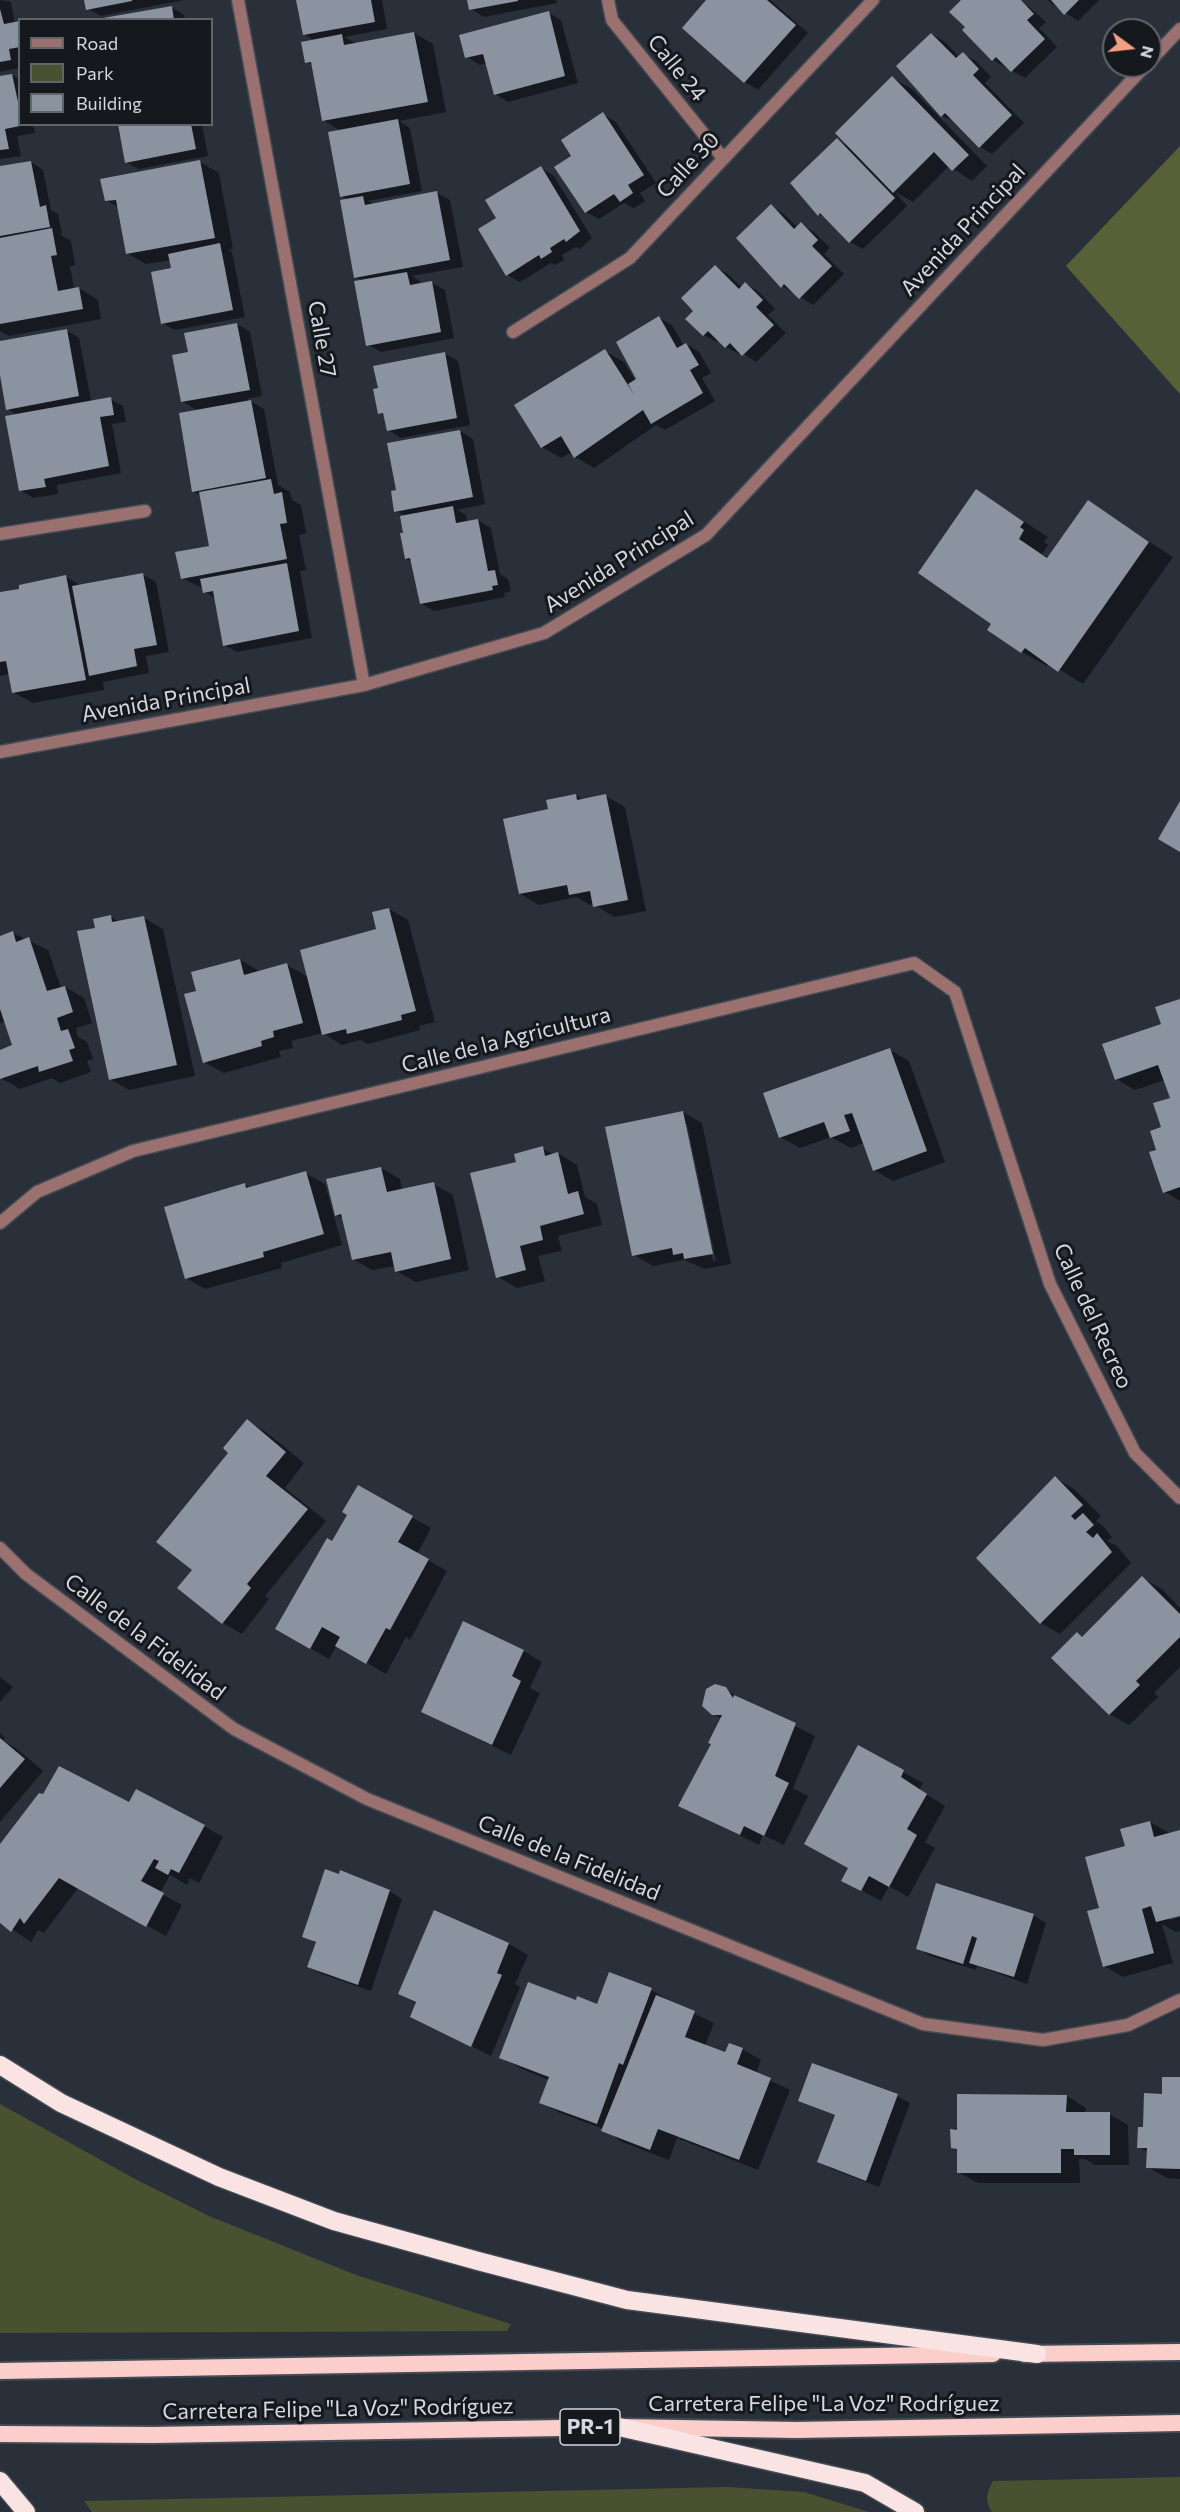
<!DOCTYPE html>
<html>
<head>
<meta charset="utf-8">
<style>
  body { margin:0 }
  #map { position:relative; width:1180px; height:2512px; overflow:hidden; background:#2a303a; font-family:Commissioner,sans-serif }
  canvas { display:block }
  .legend { position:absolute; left:18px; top:18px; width:195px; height:108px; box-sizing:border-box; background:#15181c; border:2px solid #61656a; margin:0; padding:8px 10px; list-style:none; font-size:18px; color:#d4d8df }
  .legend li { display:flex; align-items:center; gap:12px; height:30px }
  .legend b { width:30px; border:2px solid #61656a }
  .north { position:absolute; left:1102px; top:18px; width:60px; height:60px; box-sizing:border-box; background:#15181c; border:2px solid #61656a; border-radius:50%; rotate:105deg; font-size:16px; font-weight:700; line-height:24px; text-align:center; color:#d4d8df }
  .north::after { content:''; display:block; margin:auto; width:21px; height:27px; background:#f49e86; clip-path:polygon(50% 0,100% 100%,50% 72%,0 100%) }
</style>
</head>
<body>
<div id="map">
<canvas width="1180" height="2512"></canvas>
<ul class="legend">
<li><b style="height:8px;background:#9b716f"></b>Road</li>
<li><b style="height:16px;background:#4a5131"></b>Park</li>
<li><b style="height:16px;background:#8b93a0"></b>Building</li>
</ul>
<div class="north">N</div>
</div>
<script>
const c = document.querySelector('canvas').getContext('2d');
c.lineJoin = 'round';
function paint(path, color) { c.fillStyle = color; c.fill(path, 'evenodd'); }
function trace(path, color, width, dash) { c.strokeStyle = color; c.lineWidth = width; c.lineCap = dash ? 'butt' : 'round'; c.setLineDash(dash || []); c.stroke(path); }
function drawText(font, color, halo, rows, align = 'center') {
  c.font = font + ' Commissioner,sans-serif'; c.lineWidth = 6; c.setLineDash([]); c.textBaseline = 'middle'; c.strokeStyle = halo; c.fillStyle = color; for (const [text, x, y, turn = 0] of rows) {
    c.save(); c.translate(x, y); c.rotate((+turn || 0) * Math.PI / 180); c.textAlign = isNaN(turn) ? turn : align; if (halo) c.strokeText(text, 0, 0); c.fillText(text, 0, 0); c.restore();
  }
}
paint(new Path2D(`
  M0,2104L135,2179L209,2216L356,2275L511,2324L507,2331L0,2333Z
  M1180,2477V2512H992C984,2500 987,2492 993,2481Z
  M728,2487L804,2492L869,2512H92L84,2501Z`), '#4a5131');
paint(new Path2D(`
  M1180,146V394L1066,266Z`), '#586038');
paint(new Path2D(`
  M0,0L11,2L15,23L20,22V68L0,72Z
  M86,0H184L101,16L88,9Z
  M298,0H382L387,29L344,37L357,44L414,33L433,44L446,112L399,121L410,128L422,191L368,201L375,204L437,193L450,200L463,267L412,276L420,281L421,285L432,283L445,290L454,338L381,352L368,345L363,281L356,277L349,200L341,196V131L323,120L313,65L306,62L315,41L304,34Z
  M469,0H556L557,3L484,17L471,9Z
  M708,0H770L808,33L758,90L745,82L684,28Z
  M963,0H1021L1046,22L1039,28L1057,47L1025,78L993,60L967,27Z
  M1047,0H1099L1078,21Z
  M171,7L184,15L185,20H105Z
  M548,13L561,20L578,83L508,102L495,94L487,63L480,65L467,57Z
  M932,34L945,42L959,57L963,54L976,61L991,77L985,83L1024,123L992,154L980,147L956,122L942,116Z
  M12,75L20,80V124H33L35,133L17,136L21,156L0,159V78Z
  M892,78L912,89L987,166L972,181L949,166L913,202L895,192L907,206L863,249L850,242L829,220L819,214L837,140L852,149Z
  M603,114L616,122L656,183L640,193L645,201L634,208L624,203L599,219L586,212L573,156Z
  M119,124H202L208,156L139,169L126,162Z
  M31,162L43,170L51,210L58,214L62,234H59L71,241L75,265L70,266L74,289L79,288L98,300L101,319L9,336L0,331V168Z
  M200,162L219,173L233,249L228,250L232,252L245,317L175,330L162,323L173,270L171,260L146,264L127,253L119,208L106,200Z
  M541,168L554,176L592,238L580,249L576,247L562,255L564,260L555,265L551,263L520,282L507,275L498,219Z
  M771,206L784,214L798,228L801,224L814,232L830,248L824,254L844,274L813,305L782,286Z
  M715,267L728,274L742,288L746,284L758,291L775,309L768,315L786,333L756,362L741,352L739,354L726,347L719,340L717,342L704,335L695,311Z
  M659,318L672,325L684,346L686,344L699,352L711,373L702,378L715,401L665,430L656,425L594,468L575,457L572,452L561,458L542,447L605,351L624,362L635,380L638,379Z
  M237,324L250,332L262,396L247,399L264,409L278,485L290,492L292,500L301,505L306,533L299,535L306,570L300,571L312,638L237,652L224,645L216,599L205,592L204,589L182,578L210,547L201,496L193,491L198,411L182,401L190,353Z
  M66,330L79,338L91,400L95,402L110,399L123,406L126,422L112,424L121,473L57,485L58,494L33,498L20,490L17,415L8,409L0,367V342Z
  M445,354L458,361L470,425L401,438L388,430L385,416L380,413Z
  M460,431L473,439L485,504L457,510L466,515L467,522L478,520L491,528L500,574L508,579L511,591L504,593L505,597L434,611L421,603L412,562L406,559L405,516L396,511L397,491Z
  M977,491L1048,537L1044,542L1048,545L1042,554L1049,558L1088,502L1173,557L1083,684L1049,663L1047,666L1022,652L989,629L993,624Z
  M143,575L156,582L169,652L146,656L149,673L103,682L104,690L33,703L13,692L10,674L0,676V594L66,577L82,586Z
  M576,795L584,800L606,796L625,807L646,911L614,917L594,904L590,905L576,897L539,905L520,894L550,811Z
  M389,909L408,920L435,1022L419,1026L420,1030L368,1044L360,1040L342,1045L323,1033L291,1041L293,1048L279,1051L281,1057L224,1073L204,1062L198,992L240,960L259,971L287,965L308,977L378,931Z
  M111,917L120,922L144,918L163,929L195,1076L129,1090L110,1079L96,929Z
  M13,933L48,950L61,988L65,987L84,998L92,1023L76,1028L78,1037L87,1042L93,1059L87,1061L91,1072L60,1083L52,1078L20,1089L1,1078L0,1051L14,1046L6,1021L0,1023V937Z
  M1180,1001V1201L1165,1192L1158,1151L1172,1099L1165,1080L1135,1090L1116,1079L1163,1025Z
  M890,1050L909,1061L945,1162L893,1181L874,1170L864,1143L851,1148L831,1137L800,1148L780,1137Z
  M683,1112L702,1123L731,1264L705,1269L684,1260L653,1266L634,1255ZM684,1124H687L716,1261H713Z
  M542,1148L554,1155L558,1153L577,1165L585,1197L597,1204L602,1225L558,1236L562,1251L538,1256L545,1281L517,1288L498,1277Z
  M381,1168L400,1179L402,1191L433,1184L453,1195L469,1270L416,1282L396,1271L395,1266L372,1270L353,1259L344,1219L336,1215Z
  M305,1173L325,1184L342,1245L281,1263L282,1268L205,1289L186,1278L245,1185L250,1188Z
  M247,1421L266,1432L304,1463L285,1488L326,1521L265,1596L269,1599L242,1634L223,1623L194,1570Z
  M1055,1478L1074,1489L1101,1516L1096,1521L1102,1525L1112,1537L1107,1541L1117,1546L1131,1563L1060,1634L1041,1623Z
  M358,1487L431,1528L417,1554L447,1571L410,1640L406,1637L386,1674L337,1645L329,1659L277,1629L349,1515Z
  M1142,1578L1162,1589L1180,1608V1667L1154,1693L1158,1697L1129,1725L1110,1714L1053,1658L1077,1634L1083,1637Z
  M524,1651L542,1662L530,1688L540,1693L511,1755L423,1712Z
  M0,1677L13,1687L0,1702Z
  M725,1689L746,1702L815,1736L793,1788L808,1796L784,1845L763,1835L759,1845L680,1806L713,1744L722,1719L713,1714Z
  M0,1733L5,1738L3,1741L17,1749L43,1771L0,1822Z
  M858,1747L923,1783L919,1790L945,1806L925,1842L935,1848L908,1897L889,1886L881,1901L843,1880L850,1868Z
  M130,1804L204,1826L223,1837L199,1883L190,1878L187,1885L170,1875L160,1893L182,1905L166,1936L78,1888L44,1933L38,1930L31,1942L0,1921V1847Z
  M1150,1822L1169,1833L1180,1832V1914L1170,1917V1920L1180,1917V1931L1176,1932L1162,1924L1173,1963L1123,1977L1104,1966L1101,1909L1127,1847Z
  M389,1891L402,1899L371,1991L322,1974L309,1967L317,1944L304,1936Z
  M435,1912L509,1944L528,1955L515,1984L520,1987L491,2056L412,2016L417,2004L400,1994Z
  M1033,1915L1046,1923L1027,1984L977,1966L976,1970L930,1956L917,1948Z
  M610,1974L651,1990L670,2001V2002L714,2023L705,2046L726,2054L742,2049L761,2060L756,2074L790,2090L758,2170L677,2138L669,2160L622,2142L604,2129L560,2113L541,2102L549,2080L520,2068L501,2057L576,2002L598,2006Z
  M1180,2079V2179L1167,2178L1148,2167V2152L1139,2147L1145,2129L1163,2096Z
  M897,2096L910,2103L879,2187L832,2169L819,2162L836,2116L800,2101Z
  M1067,2096L1086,2108L1085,2114H1109L1128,2125L1129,2165H1095L1085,2159H1079L1080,2183H978L958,2172V2151L952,2147L958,2131Z`), '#0007');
paint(new Path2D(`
  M84,0H132V1L86,10Z
  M296,0H371L375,22L303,35Z
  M467,0H518V1L469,10Z
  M706,0H767L796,25L744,83L682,28Z
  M961,0H1021L1034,14L1027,20L1045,39L1011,72L996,57L992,61L962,30L965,27L949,12Z
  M1051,0H1079L1064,15Z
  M172,6L174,20H103V18Z
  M0,9L4,24L20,21V47L9,49L11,60L0,62Z
  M549,11L565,76L494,95L483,54L465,58L459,35Z
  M414,32L428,102L322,121L311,62L305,63L301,42L342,34L344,45Z
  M931,33L956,58L963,52L979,69L973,75L1012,115L979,148L945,113L941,117L896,66Z
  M12,74L20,111V126L5,129L9,149L0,150V76Z
  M892,76L969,155L952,171L934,152L893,193L835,133Z
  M603,112L644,175L628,185L633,193L620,202L614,194L585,213L554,167L571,156L561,140Z
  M398,119L410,184L340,197L328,132Z
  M118,124H191L196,149L125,163Z
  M837,138L895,198L849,243L820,213L818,216L790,183Z
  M200,160L215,238L126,254L116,200L105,201L100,179Z
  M31,161L40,207L46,205L50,227L0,236V166Z
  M541,166L580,231L566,242L564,239L550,248L552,252L541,259L539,255L506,276L478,229L496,218L485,200Z
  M437,191L450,260L354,278L340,200L363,196L365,205Z
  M771,204L794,229L801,222L818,240L812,246L832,266L799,299L784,284L781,288L736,238Z
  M52,228L57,255L51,256L58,291L79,287L83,309L0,324V238Z
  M220,243L233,310L161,324L151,272L171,268L168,254Z
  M715,265L739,289L745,282L763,300L756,307L774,325L742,356L730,343L725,348L708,331L703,336L685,319L693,311L681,298Z
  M407,272L410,285L432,281L441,332L366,346L354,281Z
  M659,316L677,348L686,343L699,365L690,370L703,393L651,424L643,410L574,458L561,436L541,448L514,405L605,349L635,396L628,384L636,379L616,342Z
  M237,323L250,390L181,402L172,355L188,352L184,333Z
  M67,329L79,396L6,410L0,375V341Z
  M445,352L457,418L387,431L383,413L378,414L373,389L378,388L373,366Z
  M111,397L114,415L100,417L109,466L44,479L46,487L19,491L5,416Z
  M251,400L266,478L192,492L179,413Z
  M460,430L473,497L394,512L391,491L396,490L387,443Z
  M271,479L274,494L282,492L287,523L280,524L287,559L181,579L175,552L209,546L199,492Z
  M976,489L1024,522L1020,527L1024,530L1019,539L1047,558L1088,500L1149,542L1058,672L1025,648L1021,653L987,630L991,624L918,573Z
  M453,506L456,523L478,519L488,571L495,570L498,585L492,586L493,590L420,604L410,558L405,559L400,533H403L400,516Z
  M287,563L299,631L223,646L213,591L203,593L200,579Z
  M143,573L157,645L134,649L137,666L89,676L72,586Z
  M66,575L86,680L12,693L6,661L0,662V592L19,589V585Z
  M576,794L577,800L606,794L628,900L593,907L590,891L569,895L567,885L519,894L503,819L548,809L546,800Z
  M1180,801V852L1158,839Z
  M389,908L416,1011L401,1015L402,1020L347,1034L346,1029L322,1035L300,950L376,929L372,912Z
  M111,915L112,922L144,916L177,1065L109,1080L77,931L95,928L93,919Z
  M13,931L16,942L29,937L47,991L65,986L73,1012L57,1018L61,1031L68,1029L75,1048L69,1050L73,1061L39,1072L38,1066L0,1079V1050L12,1045L0,1009V936Z
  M240,959L244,975L287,963L303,1023L273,1031L274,1037L261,1041L262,1046L203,1063L184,994L196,991L191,972Z
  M1180,999V1187L1163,1193L1149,1152L1156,1150L1150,1131L1161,1127L1153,1103L1170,1098L1158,1065L1115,1080L1102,1044L1161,1024L1155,1007Z
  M890,1048L927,1151L873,1171L852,1113L844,1115L850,1131L830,1138L824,1122L779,1138L763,1093Z
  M683,1111L713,1254L684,1259L683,1253L673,1255L672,1248L632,1256L605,1127Z
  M543,1146L545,1156L558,1152L568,1194L578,1191L584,1214L540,1226L543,1240L520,1246L526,1270L496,1278L470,1173L516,1162L514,1154Z
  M381,1167L387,1192L434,1182L451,1259L395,1272L391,1252L352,1260L341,1214L335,1216L326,1179Z
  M306,1171L324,1234L263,1252L264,1257L185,1279L164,1207L245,1183L246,1188Z
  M247,1419L286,1452L266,1476L308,1509L247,1584L251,1588L222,1624L177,1588L192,1570L156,1542L228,1453L223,1448Z
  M1055,1476L1083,1505L1071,1516L1075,1520L1083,1513L1094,1525L1086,1532L1093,1538L1097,1533L1112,1552L1040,1624L976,1558Z
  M358,1485L413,1516L398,1542L429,1559L390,1630L386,1628L366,1664L335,1646L340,1637L322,1627L310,1649L275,1629L327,1538L332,1541L347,1515L342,1512Z
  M1142,1576L1180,1614V1637L1136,1681L1140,1685L1109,1715L1051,1658L1077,1632L1082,1637Z
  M463,1621L524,1650L512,1676L521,1681L492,1745L421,1712Z
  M715,1684L726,1687L733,1698L734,1695L796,1723L775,1776L789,1783L764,1836L744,1826L740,1835L678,1806L711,1744L708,1743L722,1715H712L702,1706L706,1689Z
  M0,1738L25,1759L0,1788Z
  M858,1745L904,1770L901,1777L927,1794L907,1829L917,1835L889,1887L869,1876L861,1891L841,1881L848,1868L804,1844Z
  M59,1766L129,1802L136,1789L205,1825L179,1873L171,1869L168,1875L155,1868L159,1861L154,1859L141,1881L164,1893L146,1927L59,1878L24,1924L20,1918L11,1932L0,1923V1844L39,1793L43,1794Z
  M1150,1821L1154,1837L1180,1830V1916L1156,1922L1151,1906L1142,1909L1154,1953L1103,1967L1087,1911L1099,1908L1085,1857L1125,1846L1120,1829Z
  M325,1869L339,1874L340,1870L390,1890L358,1985L307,1967L316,1942L302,1937Z
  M936,1883L1034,1914L1014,1977L969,1963L977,1938L972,1936L963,1964L916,1949Z
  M434,1910L509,1943L497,1973L502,1975L471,2047L410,2017L416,2002L398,1994Z
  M609,1972L652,1988L623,2065L619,2063L597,2124L539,2103L549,2077L499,2058L528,1982L576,2000L577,1996L597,2004Z
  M656,1995L695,2011L685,2037L725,2052L729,2043L743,2048L737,2064L771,2078L739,2160L658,2129L650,2150L601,2131Z
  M812,2063L898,2094L866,2181L817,2162L835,2115L798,2101Z
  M1162,2077H1180V2169L1146,2168L1147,2148H1137L1138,2127H1143L1144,2093L1162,2094Z
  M957,2094L1067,2095L1066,2112H1110V2155H1074V2149H1061V2173H957V2149L951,2148L950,2129L957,2130Z`), '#8b93a0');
const minor = new Path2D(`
  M238,0L364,685
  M608,0L612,20L723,158
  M1150,61L1180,29
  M513,332L630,258L873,0
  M0,534L145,511
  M0,752L364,685L544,633L706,535L1145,66
  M0,1223L37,1192L133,1151L914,963L955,992L1050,1284L1135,1453L1180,1498
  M0,1548L26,1574L234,1729L367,1799L923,2024L1043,2040L1128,2025L1180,2000`);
const trunk = new Path2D(`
  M1025,2354L1180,2352
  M0,2371L993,2354
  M0,2434L153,2435L619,2427L797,2430L1180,2423`);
const motorway = new Path2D(`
  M0,2065L61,2103L219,2177L334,2221L478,2261L627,2300L1037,2354
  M619,2427L865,2483L915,2512
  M0,2481L26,2512`);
trace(minor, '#454b54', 15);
trace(trunk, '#454b54', 20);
trace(motorway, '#454b54', 21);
trace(minor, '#9b716f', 12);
trace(trunk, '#fbcecc', 16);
trace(motorway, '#fae4e3', 18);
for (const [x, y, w] of [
  [590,2427,60]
]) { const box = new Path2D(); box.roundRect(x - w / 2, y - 18, w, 36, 4.5); c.fillStyle = '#15181c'; c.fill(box); trace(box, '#d4d8df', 1.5); }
drawText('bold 21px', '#d4d8df', null, [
  ["PR-1",590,2427]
]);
drawText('22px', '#d4d8df', '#15181c', [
  ["Calle 24",677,68,51],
  ["Calle 30",688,165,-47],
  ["Avenida Principal",963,230,-47],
  ["Calle 27",322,339,80],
  ["Avenida Principal",619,562,-32],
  ["Avenida Principal",166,700,-10],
  ["Calle de la Agricultura",506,1040,-14],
  ["Calle del Recreo",1093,1316,65],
  ["Calle de la Fidelidad",145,1637,37],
  ["Calle de la Fidelidad",569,1858,22],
  ["Carretera Felipe \"La Voz\" Rodríguez",824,2404],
  ["Carretera Felipe \"La Voz\" Rodríguez",338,2409,-1]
]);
</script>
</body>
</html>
